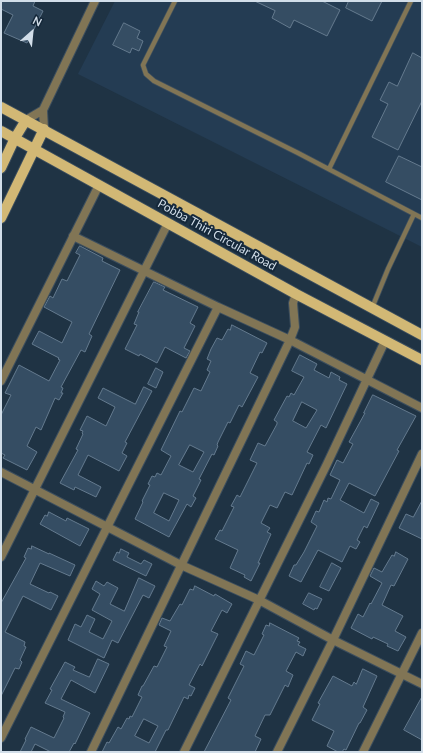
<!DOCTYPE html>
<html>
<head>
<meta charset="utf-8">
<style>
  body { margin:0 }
  #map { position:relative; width:423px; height:753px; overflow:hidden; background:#1f3344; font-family:Lato,sans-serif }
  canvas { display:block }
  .frame { position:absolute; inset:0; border:2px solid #d2dee9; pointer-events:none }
  .north { position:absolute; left:12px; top:12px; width:40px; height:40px; -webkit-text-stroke:3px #15283a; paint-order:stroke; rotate:27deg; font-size:11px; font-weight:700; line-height:16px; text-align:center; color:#d2dee9 }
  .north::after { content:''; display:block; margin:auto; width:14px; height:18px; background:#d2dee9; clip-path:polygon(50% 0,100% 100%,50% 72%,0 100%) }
</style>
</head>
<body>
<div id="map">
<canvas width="423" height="753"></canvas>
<div class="frame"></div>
<div class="north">N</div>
</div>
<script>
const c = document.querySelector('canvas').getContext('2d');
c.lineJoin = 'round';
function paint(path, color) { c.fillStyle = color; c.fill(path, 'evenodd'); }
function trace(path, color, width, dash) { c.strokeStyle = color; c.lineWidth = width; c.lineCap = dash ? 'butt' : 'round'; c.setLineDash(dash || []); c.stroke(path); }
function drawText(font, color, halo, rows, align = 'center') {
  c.font = font + ' Lato,sans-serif'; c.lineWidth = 4; c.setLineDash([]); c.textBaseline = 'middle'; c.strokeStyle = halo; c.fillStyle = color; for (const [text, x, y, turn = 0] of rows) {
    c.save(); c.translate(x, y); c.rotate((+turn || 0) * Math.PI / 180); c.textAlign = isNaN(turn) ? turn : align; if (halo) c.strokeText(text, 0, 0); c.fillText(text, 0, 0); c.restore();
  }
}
paint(new Path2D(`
  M115,1H422V247L78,74Z`), '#243c53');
const building = new Path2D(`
  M1,1H35L33,6L43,11L27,43L4,33L13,15L1,9Z
  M255,1H322L340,10L327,36L294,20L290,28L272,18L275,11Z
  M349,1H382L372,21L346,8Z
  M124,23L140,31L137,38L143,41L139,51L132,48L130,53L113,45Z
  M413,53L422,58V101L398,150L372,137L388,104L380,100L389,82L397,86Z
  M399,156L422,167V200L386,182Z
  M80,246L103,258L102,261L120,270L89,334L92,336L85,352L81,350L61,387L63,388L61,393H63L59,400L55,398L41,430L36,427L27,446L37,452L27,470L3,458L5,455L1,453V415L11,395L5,393L19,365L49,381L60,360L58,359L59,358L32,344L39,331L62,343L72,322L44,307L50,296L53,298L62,279L67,281L80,255L76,253Z
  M154,282L165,287L163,290L198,307L190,323L195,326L184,348L190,351L186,358L165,347L157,363L140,354L139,356L125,349L137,325L134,324L139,312H138Z
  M232,325L267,343L262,353L260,352L250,373L258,377L242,407L239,405L230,423L228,422L218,442L217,445L218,446L214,455L212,454L199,479L201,480L193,496L196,498L191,507L187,504L169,537L135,519L143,502L142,501L150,485L148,484L152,476L155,477L157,473L161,475L171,456L161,450L180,411L182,412L194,388L201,391L210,372L207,370L211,361L207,359L211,349L217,338L222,340L228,329L230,330ZM190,445L204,452L193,472L179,465ZM164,493L179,500L169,521L154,513Z
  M300,355L317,364L314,370L329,378L331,372L340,377L339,380L347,384L326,428L321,425L307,452L313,455L309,464L307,463L292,495L285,492L277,508L270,505L261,523L270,528L267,532L271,534L258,563H260L251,581L244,577L245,575L230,568L238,550L215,539L220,530L222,531L234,507L231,506L237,495L240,497L257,463L250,460L258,443L265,446L277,424V422L274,420L287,396L289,397L291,393L294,395L304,377L292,371ZM302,402L317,410L306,428L293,421Z
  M156,368L163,372L156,388L148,384Z
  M144,387L152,391L125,442L127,443L122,453L127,456L119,471L88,455L78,475L101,487L96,497L75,487L74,490L60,483L78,450L76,449L83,434L82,433L83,431L80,430L87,416L106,426L115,407L98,398L103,388L135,404Z
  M373,395L416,416L397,450L399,451L375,496L349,483L340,500L364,513L371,499L379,503L367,528L364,526L357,540L360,542L356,549L350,546L342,562L318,550L301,582L289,576L294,565H296L304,552L317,526L311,522L316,511L319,512L324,500L327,502L328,498L331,499L340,480L330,475L337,460L343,463L353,444L349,442L365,413H364Z
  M422,501V539L399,528L406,514L413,517Z
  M49,512L66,521L67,518L89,529L80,546L40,524L45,515L47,516Z
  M32,546L49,554V553L75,565L70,576L40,563L30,584L49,593L50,592L58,596L51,610L23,596L5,632L25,642L24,646L26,647L20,660L22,662L19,669L15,668L1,696V603L26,558L24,557L28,548L31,549Z
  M121,549L129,553L127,557L141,564L144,560L152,564L146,576L113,560L117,552L119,553Z
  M396,552L408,559L394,586L391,585L382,605L403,616L395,631L406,637L398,651L387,646L388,644L373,637L372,639L351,628L358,614L363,617L370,603L371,604L382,583L370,576L374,568L382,572L392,555L394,556Z
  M332,563L341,568L329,591L320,587Z
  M139,578L155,586L149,598L143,595L118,643L112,640L104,658L68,640L75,624L81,627L87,615L95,619L89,632L103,639L112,621L92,610L100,594L92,589L96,581L104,586L107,582L118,588L110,604L124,611Z
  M195,586L214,596L215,594L232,604L227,613L222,610L211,631L218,634L202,666L200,664L189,685L195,688L191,696L189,695L188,699L184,697L168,730H166L155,752H102L107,742L109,743L118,727L121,729L127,718L129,719L130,716L132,717L142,697L138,695L142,686H143L154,666L157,667L167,647L164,646L171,631L159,625L162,618L170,621L180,604L182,605L190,589L193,590ZM144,719L158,726L149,743L135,736Z
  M309,593L322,599L317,609L315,608L314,610L303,604Z
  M270,623L299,638L297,641L300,642L298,645L306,649L303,656L296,652L286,671L293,675L288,687L285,685L270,715H265L255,736L261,739L255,752H204L231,700L228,698L244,666L240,664L246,651L254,655L264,635L262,634L266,625L269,626Z
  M98,659L109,664L95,693L71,680L61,699L90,713L75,744L74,743L69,752H51L35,744L31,752H20L26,740L25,739L31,727L54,738L64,718L63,717L65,712L45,703L52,690L50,689L65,662L75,667L73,670L89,677Z
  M363,669L377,676L363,707L367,710L360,723H359L346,750L344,749L342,752H338L327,746L334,731L312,720L320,704L318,703L333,676L352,686L354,682L356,684Z
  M422,697V740L404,730Z`);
paint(building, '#354d63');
trace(building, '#647a8e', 1);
const service = new Path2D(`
  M175,1L143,65L146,74L154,81L298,153L422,218
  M329,169L411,1
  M372,308L388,269L414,214`);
const minor = new Path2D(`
  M26,120L43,110
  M44,129L43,110L95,1
  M73,236L218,307L290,340L422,408
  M1,381L99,185
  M1,472L181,565L259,600L333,640L422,684
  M1,557L168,223
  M1,738L218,307
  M91,752L290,340L295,327L293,303L296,294
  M184,752L327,464L385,341
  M277,752L333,640L422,454
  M363,752L422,633`);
const primary = new Path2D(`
  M1,107L422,335
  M1,131L296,294L422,360
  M1,168L15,138L26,120
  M1,218L44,129`);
trace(service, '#3c4e5e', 6);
trace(minor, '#3c4e5e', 10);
trace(primary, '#3c4e5e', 12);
trace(service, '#817555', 4.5);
trace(minor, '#817555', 8);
trace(primary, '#d2b875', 10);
drawText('12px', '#d2dee9', '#15283a', [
  ["Pobba Thiri Circular Road",217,235,29]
]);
</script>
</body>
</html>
